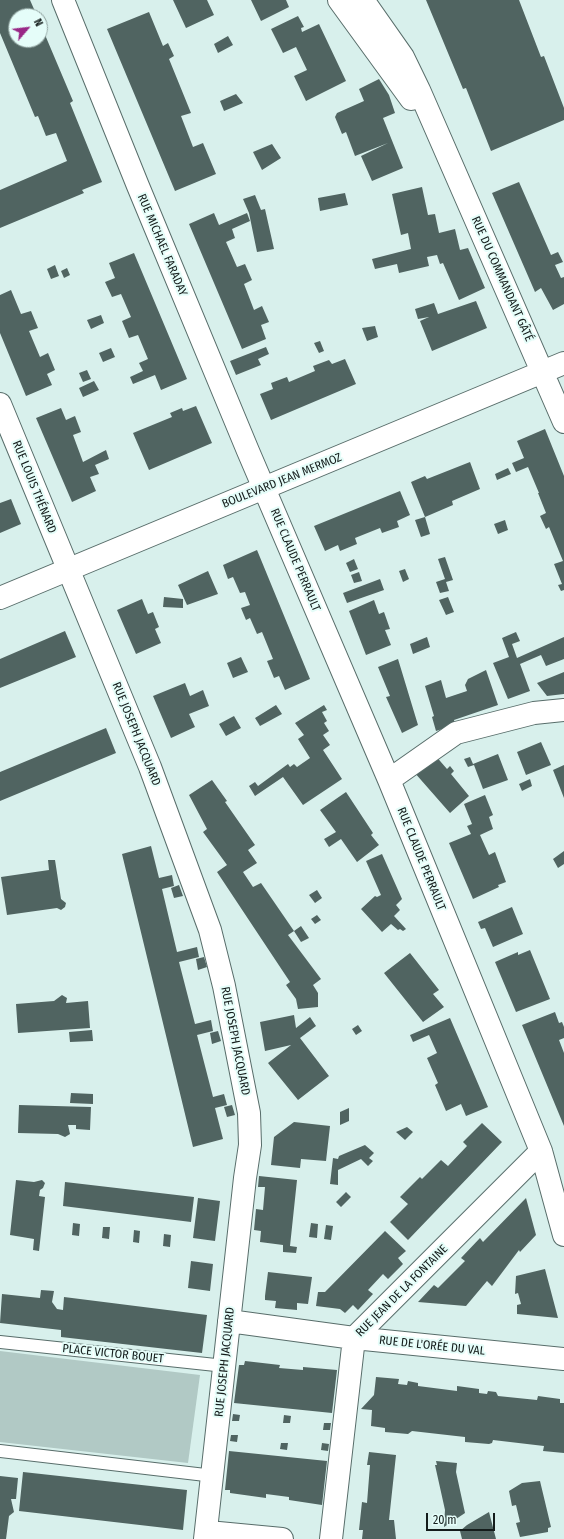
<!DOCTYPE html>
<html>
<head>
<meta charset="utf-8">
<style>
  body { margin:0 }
  #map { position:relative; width:564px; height:1539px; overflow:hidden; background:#d8f0ec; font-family:"Fira Sans Condensed",sans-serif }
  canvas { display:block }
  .north { position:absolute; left:8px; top:8px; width:40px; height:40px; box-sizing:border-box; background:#e5fdf9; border:1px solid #91a3a0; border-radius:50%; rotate:62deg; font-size:11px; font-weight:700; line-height:16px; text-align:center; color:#141c1b }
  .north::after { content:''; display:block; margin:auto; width:14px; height:18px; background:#982786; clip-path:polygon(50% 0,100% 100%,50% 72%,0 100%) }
  .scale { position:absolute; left:426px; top:1513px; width:69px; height:18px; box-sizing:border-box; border:2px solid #141c1b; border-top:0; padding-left:5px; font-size:12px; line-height:14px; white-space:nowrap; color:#141c1b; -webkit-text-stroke:3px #e5fdf9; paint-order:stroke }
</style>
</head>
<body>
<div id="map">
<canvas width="564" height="1539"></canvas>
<div class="north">N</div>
<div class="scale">20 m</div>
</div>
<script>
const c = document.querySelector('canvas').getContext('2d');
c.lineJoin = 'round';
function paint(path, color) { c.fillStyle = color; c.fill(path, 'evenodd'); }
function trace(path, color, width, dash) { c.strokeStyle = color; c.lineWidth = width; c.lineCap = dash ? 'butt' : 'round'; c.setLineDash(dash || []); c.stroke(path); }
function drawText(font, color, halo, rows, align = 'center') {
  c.font = font + ' "Fira Sans Condensed",sans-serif'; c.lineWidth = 4; c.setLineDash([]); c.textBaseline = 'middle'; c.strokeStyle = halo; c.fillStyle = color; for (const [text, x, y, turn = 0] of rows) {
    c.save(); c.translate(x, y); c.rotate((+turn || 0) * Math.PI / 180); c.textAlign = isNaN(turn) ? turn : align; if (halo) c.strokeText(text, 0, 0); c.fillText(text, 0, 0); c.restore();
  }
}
paint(new Path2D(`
  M0,1351L200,1375L188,1463L0,1442Z`), '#b1c9c5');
paint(new Path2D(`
  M0,0H30L37,16H16V40H40V23L73,101L70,103L102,182L82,190L84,193L0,228V190L67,161L56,133L46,136L38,116L35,117L0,33Z
  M173,0H207L214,15L186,28Z
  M251,0H286L289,7L261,21Z
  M426,0H519L541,57L544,56L564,108V120L491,151L466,88L463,89Z
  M149,12L163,46L168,43L174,56L169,59L191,113L181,116L193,147L203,143L216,174L175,191L107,29Z
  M298,16L304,27L301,28L302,32L319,24L346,81L306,101L294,76L307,70L296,47L283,53L271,29Z
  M228,36L233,45L218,53L214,44Z
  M379,79L389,95L395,113L383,118L403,168L372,181L361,156L388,143L355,156L346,132L342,134L335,117L337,113L364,101L359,89Z
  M236,94L243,103L224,111L220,101Z
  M272,144L281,158L262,170L253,152Z
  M519,182L551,255L558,252L563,262L555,265L561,278L564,277V304L553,310L541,288L535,292L492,193Z
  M422,187L428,215L435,214L439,233L455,229L460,250L468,248L485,288L459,300L443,263L440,264L437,255L427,257L429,266L399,273L397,264L375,269L372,259L411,249L408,233L401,235L392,194Z
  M345,193L348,205L320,211L318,198Z
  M255,195L261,210L265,209L274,249L257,252L249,213L243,199Z
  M214,213L219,225L247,213L250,221L232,229L235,238L226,242L237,267L245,264L252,280L244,284L254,310L262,306L269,322L261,325L266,339L242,349L189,224Z
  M134,253L187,379L161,390L155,375L133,384L130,377L143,371L139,363L148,359L138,335L129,338L122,321L131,317L121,294L112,297L105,282L115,278L109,263Z
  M55,265L59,276L51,279L47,269Z
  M67,268L70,275L64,278L61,271Z
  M11,290L21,314L31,311L38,328L29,331L40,357L48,353L55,370L47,374L52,385L26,396L0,333V295Z
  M476,301L487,328L432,351L420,321L429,317L418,319L415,309L434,303L438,314Z
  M101,315L104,323L91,329L87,320Z
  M375,326L378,337L367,341L362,328Z
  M320,341L324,351L319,353L314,343Z
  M266,347L269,354L258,359L261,365L236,375L230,361Z
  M111,348L115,357L103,362L99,353Z
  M345,359L356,384L271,420L260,394L273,389L271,383L287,377L289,382L315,371L313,366L329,360L332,364Z
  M87,370L91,379L83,382L79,373Z
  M94,381L99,390L83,397L79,388Z
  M196,406L212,443L149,470L133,433L172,417L170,413L182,408L183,411Z
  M61,408L66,420L75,416L81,432L73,435L83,462L106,450L109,459L95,465L99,474L90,477L96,491L72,502L36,418Z
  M545,429L564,476V590L561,591L558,585L562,584L554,564L563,561L549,527L546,529L540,516L546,513L538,493H539L528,467L516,472L512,463L524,458L517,441Z
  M470,462L480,489L452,501L453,505L425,517L411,482L425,476L427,479Z
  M508,468L511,474L497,480L495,474Z
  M400,491L410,515L397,521L399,527L382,533L380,528L355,538L357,544L340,551L338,545L325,551L314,526Z
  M11,499L21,524L0,533V503Z
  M425,517L430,534L421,537L415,520Z
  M505,520L508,530L498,534L494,524Z
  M257,550L310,679L285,690L279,676L274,678L267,661L273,659L262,632L257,634L250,618L246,620L241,608L250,605L245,592L240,593L233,577L228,579L223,565Z
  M445,557L453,580L446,582L449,591L440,593L436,582L445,579L438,559Z
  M354,559L358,569L350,572L346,563Z
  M405,569L409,579L403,582L399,571Z
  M208,571L218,594L187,605L178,585Z
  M359,572L362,581L354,583L351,575Z
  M380,579L384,590L347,603L343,593Z
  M164,597L183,599V608L163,607Z
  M448,597L454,612L446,615L439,600Z
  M142,599L148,614L153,612L159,627L155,629L161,643L136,654L117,610Z
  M374,600L379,614L384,612L390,629L385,630L391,645L366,655L349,611Z
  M65,631L76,657L0,688V659Z
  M516,632L520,641L512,644L517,658L564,637V659L546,666L541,655L520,664L530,691L508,699L493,663L509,657L502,638Z
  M427,637L430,647L413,654L410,644Z
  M241,657L248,672L233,678L227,663Z
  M398,659L418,725L402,733L386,697L390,696L378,667Z
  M486,670L498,705L454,720L455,725L436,731L432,717L434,716L425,686L441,680L446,698L467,691L465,685L468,679Z
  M564,672V694L547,696L537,683Z
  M185,683L190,696L203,690L209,706L189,714L195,727L171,738L153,696Z
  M276,705L282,714L260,726L255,718Z
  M324,705L327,710L322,712L327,721L324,723L329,731L323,735L330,745L323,750L342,779L303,805L283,777L255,796L249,786L255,782L258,786L288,764L290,767L294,764L297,767L310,758L298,739L304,735L295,723Z
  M234,716L241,728L226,736L219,724Z
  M106,728L116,753L0,801V772Z
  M541,742L551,765L526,775L517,752Z
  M434,754L447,769L450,766L454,771L451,774L469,796L450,813L414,772Z
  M498,754L508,780L483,789L474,765L468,767L464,759L470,757L473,764Z
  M564,765V798L553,770Z
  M530,779L532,786L522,791L519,784Z
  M212,780L227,801L225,802L255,845L248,850L257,863L243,872L253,887L261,883L294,931L301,926L309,938L301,942L294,931L288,935L321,979L313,985L318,993V1007L298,1009L296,999L286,985L290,982L217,872L227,865L203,832L207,829L189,795Z
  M346,792L373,833L371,835L379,845L357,862L341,839L329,847L324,839L336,832L320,810Z
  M485,795L493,815L489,817L493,829L480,835L489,855L495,852L506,882L498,885L499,887L473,899L449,843L471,834L467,826L472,824L464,804Z
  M151,846L159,878L172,875L174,886L162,889L177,952L197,947L199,957L179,962L195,1024L211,1020L213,1031L197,1035L213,1097L224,1094L227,1105L215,1108L223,1139L193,1147L122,854Z
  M564,851V864L558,868L553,859Z
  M382,854L402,899L396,905L400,910L394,916L406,929L403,931L400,929L398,930L391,924L382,932L361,909L375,896L377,897L381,895L366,861Z
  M48,860H55L61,899L66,903L65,907L61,910L57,908L7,915L1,877L49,870Z
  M179,885L183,896L174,898L171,888Z
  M317,890L322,898L315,903L309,895Z
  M512,907L523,934L493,947L485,928L481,929L478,922Z
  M317,915L321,920L315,924L311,919Z
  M530,950L550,999L516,1012L495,962L518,952V955Z
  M410,953L439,990L433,994L444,1007L423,1022L384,973Z
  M204,957L207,967L198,970L196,959Z
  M62,995L67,998L66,1003L88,1001L90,1028L18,1033L16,1004L54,1001Z
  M555,1012L559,1023L562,1022L564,1027V1038L559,1040L564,1053V1126L522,1025Z
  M294,1015L296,1028L310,1017L316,1026L300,1038L329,1076L298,1100L268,1063L291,1045L265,1051L260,1022Z
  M450,1018L488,1107L466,1116L461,1104L446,1111L435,1085L438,1083L427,1058L437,1053L429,1035L413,1042L410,1035Z
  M358,1025L362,1031L356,1035L352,1029Z
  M92,1030L93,1041L70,1042L69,1032Z
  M218,1031L221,1041L212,1044L210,1033Z
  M71,1093L93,1094V1104L70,1103Z
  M19,1105L91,1107L90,1130L76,1129V1125H68L70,1134L65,1137L58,1134L18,1133Z
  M232,1105L235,1115L227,1117L224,1107Z
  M349,1108V1121L340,1125V1112Z
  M294,1122L330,1126L326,1161L301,1159L300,1168L271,1165L274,1137Z
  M482,1123L502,1142L408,1240L390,1222L408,1204L400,1197L420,1177L422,1179L441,1160L448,1166L467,1146L463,1142Z
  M407,1127L413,1132L405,1140L396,1132Z
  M365,1145L374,1153L369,1158L373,1161L368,1166L361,1159L338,1170V1185L330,1184L333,1158L338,1159L339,1156Z
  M259,1176L297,1180L290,1246L297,1247L296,1253L283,1252V1245L260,1242L261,1231L254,1230L256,1209L263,1210L265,1187H258Z
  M16,1180L34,1182L42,1180L45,1183L43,1188L40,1190L39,1196L45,1197L39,1251L33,1250L34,1239L10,1235Z
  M65,1182L194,1197L191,1222L63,1206Z
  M346,1192L351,1197L341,1207L336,1202Z
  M198,1198L220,1201L215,1241L193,1238Z
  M526,1198L536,1235L520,1252L519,1250L492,1286L487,1281L466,1306L418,1302L434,1285L438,1288L465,1261L461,1258L480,1238L483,1242Z
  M73,1223L80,1224L79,1236L72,1235Z
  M311,1223L318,1224L317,1238L309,1237Z
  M326,1225L333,1226L331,1240L324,1239Z
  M103,1227H110L109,1239L102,1238Z
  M134,1230L140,1231L139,1243L133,1242Z
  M385,1231L406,1251L398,1258L403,1264L388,1279L383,1274L368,1290L373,1294L358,1310L353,1305L345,1313L340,1309L316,1306L318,1292H325Z
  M164,1234L171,1235L170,1247L163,1246Z
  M191,1261L213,1264L210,1291L188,1288Z
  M545,1269L558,1318L517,1314V1305L521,1304L518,1293L515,1294L516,1276Z
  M268,1272L312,1277L308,1304L297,1303V1310L275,1308L276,1301L265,1300V1296Z
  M41,1290L54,1291L52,1302L57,1309L63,1310L64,1297L207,1315L202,1353L61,1337V1330L0,1323L2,1294L40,1298Z
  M245,1361L280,1365L279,1368L303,1370V1367L337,1370L332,1413L234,1403L239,1365H244Z
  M376,1377L399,1379L398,1384L407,1385L408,1381L418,1383V1386L457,1391V1386L479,1389V1393L487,1394L488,1391L496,1392L498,1396L537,1400L538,1396L560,1399V1403H564V1453L543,1451L544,1446L493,1440L492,1443L489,1444L465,1442V1437L456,1436L412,1431L408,1434L385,1432V1428L371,1426L372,1410L361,1409L374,1395Z
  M233,1414L240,1415L239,1421H232Z
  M284,1415L291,1416L290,1423H283Z
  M324,1423H331L330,1430H323Z
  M231,1435H238L237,1442L230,1441Z
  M281,1443H288L287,1450L280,1449Z
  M322,1443L329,1444L328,1451L321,1450Z
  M229,1451L327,1461L322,1505L289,1500V1497L266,1494V1498L230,1493V1490H225Z
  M369,1452L396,1455L389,1520H394L396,1539H362L363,1530H359L362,1502L367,1503L370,1465H367Z
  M436,1461L457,1463L456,1472L465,1513L444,1527L445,1510L435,1465H437Z
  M23,1472L187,1490L183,1530L19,1511Z
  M0,1476L18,1478L16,1499H11L14,1512L9,1516L6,1539H0Z
  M540,1481L551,1527L548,1528V1532L520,1537L516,1523L520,1522L516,1505L512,1506L509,1491L522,1483Z
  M489,1512L496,1539H462L460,1531L467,1525Z`), '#506461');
const lane = new Path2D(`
  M0,1342L225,1366
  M0,1451L214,1476`);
const street = new Path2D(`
  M63,0L138,186L248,451L389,780L541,1151L564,1235
  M0,404L150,767L210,930L224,986L249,1113L250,1145L245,1178L205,1539
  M389,780L456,733L534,713L564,710
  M229,1321L354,1338L564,1359
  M208,1532L282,1539
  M331,1539L354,1338L541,1151`);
const secondary = new Path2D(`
  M339,0L411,99
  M363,0L403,57L419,90L564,422
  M0,598L564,363`);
trace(lane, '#586d6a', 14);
trace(street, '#586d6a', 24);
trace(secondary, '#586d6a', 24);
trace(lane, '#fff', 12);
trace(street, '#fff', 22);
trace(secondary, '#fff', 22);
drawText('12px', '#141c1b', '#e5fdf9', [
  ["RUE MICHAEL FARADAY",162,245,67],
  ["RUE DU COMMANDANT GÂTÉ",502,279,66],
  ["BOULEVARD JEAN MERMOZ",282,481,-22],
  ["RUE LOUIS THÉNARD",34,487,68],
  ["RUE CLAUDE PERRAULT",295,560,67],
  ["RUE JOSEPH JACQUARD",136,734,68],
  ["RUE CLAUDE PERRAULT",421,859,68],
  ["RUE JOSEPH JACQUARD",235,1041,79],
  ["RUE JEAN DE LA FONTAINE",402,1291,-45],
  ["RUE DE L'ORÉE DU VAL",432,1346,6],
  ["PLACE VICTOR BOUET",113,1354,6],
  ["RUE JOSEPH JACQUARD",225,1362,-84]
]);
</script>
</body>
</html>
